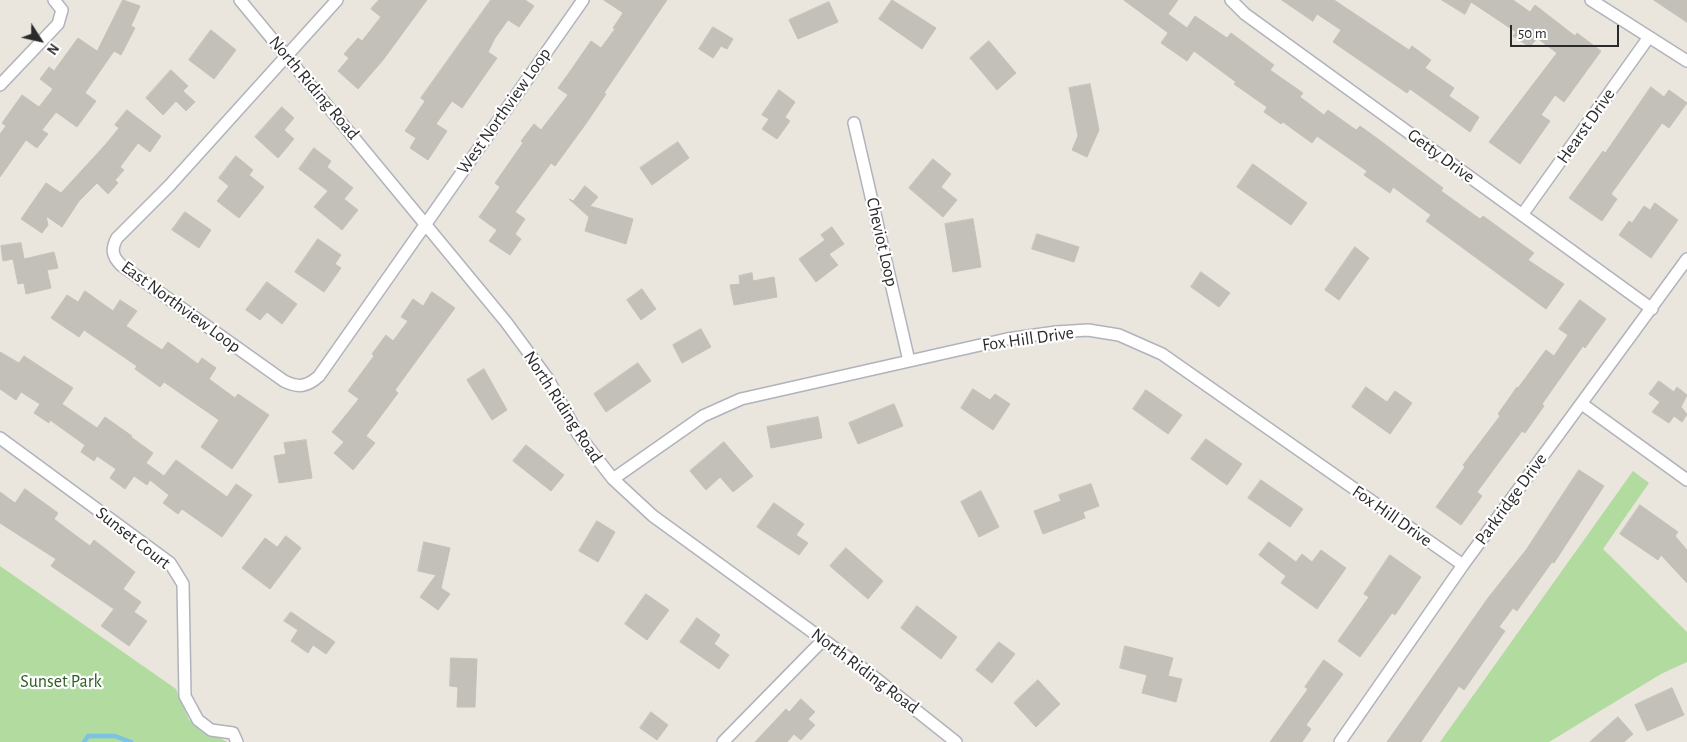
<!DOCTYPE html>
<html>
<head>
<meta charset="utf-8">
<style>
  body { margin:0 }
  #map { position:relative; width:1687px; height:742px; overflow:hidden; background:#eae5dd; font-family:"Alegreya Sans",sans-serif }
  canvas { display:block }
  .north { position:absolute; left:15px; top:15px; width:50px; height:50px; -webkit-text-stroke:4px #fff; paint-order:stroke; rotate:125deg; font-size:14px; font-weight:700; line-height:20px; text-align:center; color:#2a2a2a }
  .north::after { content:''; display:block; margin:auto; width:18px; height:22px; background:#2a2a2a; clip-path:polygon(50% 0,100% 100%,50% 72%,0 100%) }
  .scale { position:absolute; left:1510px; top:25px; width:109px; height:22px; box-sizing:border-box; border:2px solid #2a2a2a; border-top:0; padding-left:6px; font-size:15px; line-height:18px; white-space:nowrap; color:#2a2a2a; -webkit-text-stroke:4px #fff; paint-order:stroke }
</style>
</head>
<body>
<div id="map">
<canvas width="1687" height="742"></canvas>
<div class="north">N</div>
<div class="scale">50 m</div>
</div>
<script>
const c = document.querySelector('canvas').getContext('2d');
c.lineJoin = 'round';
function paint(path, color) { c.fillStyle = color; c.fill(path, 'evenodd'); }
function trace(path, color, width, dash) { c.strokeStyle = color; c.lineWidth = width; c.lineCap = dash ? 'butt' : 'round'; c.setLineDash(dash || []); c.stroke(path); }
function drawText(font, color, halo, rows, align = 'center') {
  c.font = font + ' "Alegreya Sans",sans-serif'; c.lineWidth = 4.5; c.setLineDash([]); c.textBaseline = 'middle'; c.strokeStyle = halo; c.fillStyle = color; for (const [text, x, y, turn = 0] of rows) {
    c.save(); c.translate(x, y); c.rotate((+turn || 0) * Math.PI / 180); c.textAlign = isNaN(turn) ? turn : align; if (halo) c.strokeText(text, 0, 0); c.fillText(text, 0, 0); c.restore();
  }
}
paint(new Path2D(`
  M1633,471L1649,483L1603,549L1687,632V662L1661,674L1549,742H1440Z
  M0,566L176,689L189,720L227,742H0Z`), '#b2dba0');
trace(new Path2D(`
  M84,742L88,736H115L131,742`), '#7bc3e1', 4.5);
const building = new Path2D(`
  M123,0L140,6L131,26L135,28L121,55L114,51L85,93L96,101L77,127L56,112L42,130L48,134L37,148L26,140L0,177V134L6,126L2,123L22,95L39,107L53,89L40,79L49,67L54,71L78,38L97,51Z
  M379,0H427L383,60L358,89L338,71L349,58L344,54L358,38L362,41L381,17L371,9Z
  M491,0H525L534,6L519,27L508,20L495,38L488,52L497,58L462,108L452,101L436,124L447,131L428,160L410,148L416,138L405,131L425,101L421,98Z
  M604,0H667L604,93L606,94L585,125L555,166L551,163L515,212L525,219L515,234L521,239L510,255L489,241L497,230L479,217L500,187L495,183L523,143L521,141L534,124L541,130L568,95L558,88L571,70L591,41L601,48L615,29L613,28L623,13Z
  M892,0L936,28L922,49L879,19Z
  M1124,0H1178L1168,14L1187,28L1195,16L1227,38L1231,33L1274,65L1270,70L1303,93L1300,97L1324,115L1328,110L1356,130L1360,126L1378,139L1443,188L1441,191L1480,219L1483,216L1534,253L1528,260L1564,284L1546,309L1426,221L1431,215L1393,187L1390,193L1364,175L1367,171L1317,136L1312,143L1283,122L1281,124L1264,112L1267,107L1234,84L1236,82L1194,51L1187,61L1161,43L1168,33Z
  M1282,0H1334L1409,50L1412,46L1431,60L1425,68L1454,88L1449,96L1479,117L1470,132L1410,89L1407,93L1333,42L1341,30L1317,14L1313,21Z
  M1442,0H1513L1530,12L1535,5L1575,36L1577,33L1601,51L1564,102L1555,95L1541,115L1550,121L1520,164L1489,142L1557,53L1537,38L1530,47L1513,36L1516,32L1471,2L1465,14Z
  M1654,0H1687V22Z
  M829,2L838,22L798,39L789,20Z
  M713,27L733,39L727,49L721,46L713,58L699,49Z
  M211,30L236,50L214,79L189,60Z
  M989,41L1016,73L997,90L970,58Z
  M171,70L188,86L183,91L195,102L186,111L176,101L163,115L146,98Z
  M1090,84L1099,130L1087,157L1072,150L1078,136L1069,88Z
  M1651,87L1664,97L1669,90L1687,103L1669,128L1662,123L1611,194L1617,199L1602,221L1569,198L1603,151L1605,153Z
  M779,90L795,102L785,117L790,121L777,139L762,129L769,119L762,115Z
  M282,107L294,118L284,130L294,139L278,158L255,137Z
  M127,110L161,136L150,152L138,143L120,167L124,170L115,180L118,183L108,194L97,183L79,201L62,227L46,216L48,225L42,233L21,219L46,183L61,193L106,144L119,128L115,125Z
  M678,142L689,158L652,185L640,168Z
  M314,148L331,161L327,167L353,188L344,199L358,210L342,230L314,207L328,191L299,169Z
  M236,156L253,170L249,175L264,187L239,218L217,201L229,186L219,178Z
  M933,159L951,174L941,187L957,200L943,217L909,188Z
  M1253,164L1307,203L1291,225L1237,187Z
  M585,186L598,197L590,206L633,219L626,244L585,231L589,217L569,199L573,201Z
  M1655,203L1678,220L1651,258L1619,235L1629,221L1632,223L1644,206L1650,210Z
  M185,212L211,230L199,248L172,230Z
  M973,219L981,267L953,272L945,224Z
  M832,227L844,244L829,254L838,265L816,282L799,259L825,240L821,235Z
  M1037,234L1079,247L1074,262L1032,249Z
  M318,239L341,255L335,264L341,268L324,292L295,272Z
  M21,243L24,259L54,252L58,268L47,270L51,288L26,294L24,283L18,284L13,259L3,261L1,246Z
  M1355,247L1369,258L1339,300L1325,290Z
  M1201,272L1230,293L1219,307L1191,287Z
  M752,273L753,281L774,277L777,297L734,305L730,285L740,284L739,276Z
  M267,282L297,304L282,324L267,312L260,320L246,310Z
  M642,289L656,309L641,320L627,300Z
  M85,291L113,311L120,300L137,311L126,326L162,350L168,342L198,364L202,358L216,368L209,379L235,398L238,394L269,415L232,469L201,447L219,420L164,382L160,387L135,369L137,366L84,330L79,337L51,318L67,295L78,302Z
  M432,292L455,308L395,390L398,393L366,436L375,443L353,470L334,453L344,442L332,432L359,399L348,391L374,356L372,354L386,335L393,341L408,321L401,317L413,299L423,306Z
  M1580,300L1606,319L1585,348L1583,346L1542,404L1544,406L1525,433L1522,431L1477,492L1482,496L1461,525L1436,507L1465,467L1463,465L1500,416L1498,414L1517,387L1518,388L1546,350L1554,356L1568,335L1559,329Z
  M701,329L711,347L682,363L673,345Z
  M0,352L19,363L24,356L73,388L62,404L97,428L105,417L132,436L131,437L153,453L146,463L164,476L176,460L227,497L236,484L252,495L222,537L182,509L178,514L163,503L169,495L150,480L147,485L134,476L125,489L110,478L116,469L97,456L94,461L81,452L85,445L50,420L49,423L34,413L40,404L21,392L16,400L0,389Z
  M638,363L651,381L606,412L594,394Z
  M484,369L507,410L492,420L467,380Z
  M1659,381L1674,392L1677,387L1687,395L1681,407L1687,414L1682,422L1674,416L1669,423L1652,412L1660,402L1649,394Z
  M1366,387L1387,402L1395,391L1412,403L1390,434L1352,407Z
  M973,389L990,400L995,394L1010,404L993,430L961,408Z
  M1146,390L1182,415L1168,434L1133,409Z
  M894,404L903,426L858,444L849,423Z
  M818,417L822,438L771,448L767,427Z
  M1206,439L1242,464L1227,485L1191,459Z
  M306,440L312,478L279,483L274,456L286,454L284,443Z
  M724,442L753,476L733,492L720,477L706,490L690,471Z
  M526,445L564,475L551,491L513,461Z
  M1579,470L1604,486L1554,563L1552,562L1517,611L1513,608L1499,627L1505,631L1464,690L1459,686L1421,742H1387L1488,598L1526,550Z
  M1261,480L1303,509L1290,527L1248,498Z
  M1091,484L1099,506L1083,512L1085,518L1043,534L1034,511L1061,501L1059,495Z
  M25,489L58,513L54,519L67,529L90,546L94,540L135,572L123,589L141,602L134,612L147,621L129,646L101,626L114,609L51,566L56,559L0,523V492L15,503Z
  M981,491L999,527L979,537L961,502Z
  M774,503L804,524L796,535L808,543L799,555L757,527Z
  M1640,505L1678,532L1675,536L1687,550V583L1661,555L1658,560L1620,534Z
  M597,521L615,532L598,562L579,551Z
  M286,536L301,548L270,589L242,568L265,538L277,547Z
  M424,542L450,548L441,588L450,594L438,610L420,597L436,575L418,571Z
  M1269,542L1296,562L1302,554L1312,562L1321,550L1346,568L1317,609L1281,583L1286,576L1259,555Z
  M846,548L883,581L868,599L830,566Z
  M1390,555L1421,577L1395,615L1392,613L1360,657L1338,641L1369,597L1364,594Z
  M646,594L669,610L647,640L625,624Z
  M917,606L957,637L941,659L901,628Z
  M291,612L335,642L326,654L313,645L308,653L291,641L298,630L284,621Z
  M697,618L720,635L714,644L729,655L719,669L680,642Z
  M999,642L1015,654L992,683L976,670Z
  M1125,646L1173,658L1168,676L1182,679L1176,702L1142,693L1147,675L1120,668Z
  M451,658L477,659L475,707H457L458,687L450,686Z
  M1324,660L1343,674L1306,725L1311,729L1302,742H1270L1308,689L1305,687Z
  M1038,680L1060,704L1036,727L1014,703Z
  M1672,688L1684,715L1647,731L1635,705Z
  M801,699L815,712L808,719L815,725L801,740L794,734L787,742H755L786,709L789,712Z
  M651,712L668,725L657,740L640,728Z
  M1618,717L1633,734L1624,742H1590Z`);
paint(building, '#c3bfb9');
trace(building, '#c5c1b7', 1);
const street = new Path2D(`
  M240,0L506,322L548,379L578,434L613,479L653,516L869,673L956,742
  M337,0L170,185L117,238C111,249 112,256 121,265L284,381C298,388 307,387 319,376L583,0
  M1231,0L1245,14L1652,309
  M1591,0L1687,61
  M0,85L58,24L62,10L54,0
  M854,123L909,361
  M1522,215L1649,37
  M1582,404L1687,480
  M0,438L170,563L183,584L185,696L198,720L211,730L233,733L237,742
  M613,479L703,416L741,399L1007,339L1056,332L1088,330L1119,335L1162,354L1463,565
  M723,742L823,640
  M1340,742L1463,565L1687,259`);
trace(street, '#b1b3bc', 14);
trace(street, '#fff', 11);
drawText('18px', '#2a2a2a', '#fff', [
  ["North Riding Road",314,88,50],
  ["West Northview Loop",504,111,-55],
  ["Hearst Drive",1586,126,-55],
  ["Getty Drive",1441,156,36],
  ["Cheviot Loop",882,242,77],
  ["East Northview Loop",181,307,36],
  ["Fox Hill Drive",1028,339,-8],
  ["North Riding Road",563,407,57],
  ["Parkridge Drive",1511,499,-54],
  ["Fox Hill Drive",1392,516,35],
  ["Sunset Court",133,538,38],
  ["North Riding Road",865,671,37]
]);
drawText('18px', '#2d5f22', '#fff', [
  ["Sunset Park",61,682]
]);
</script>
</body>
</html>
